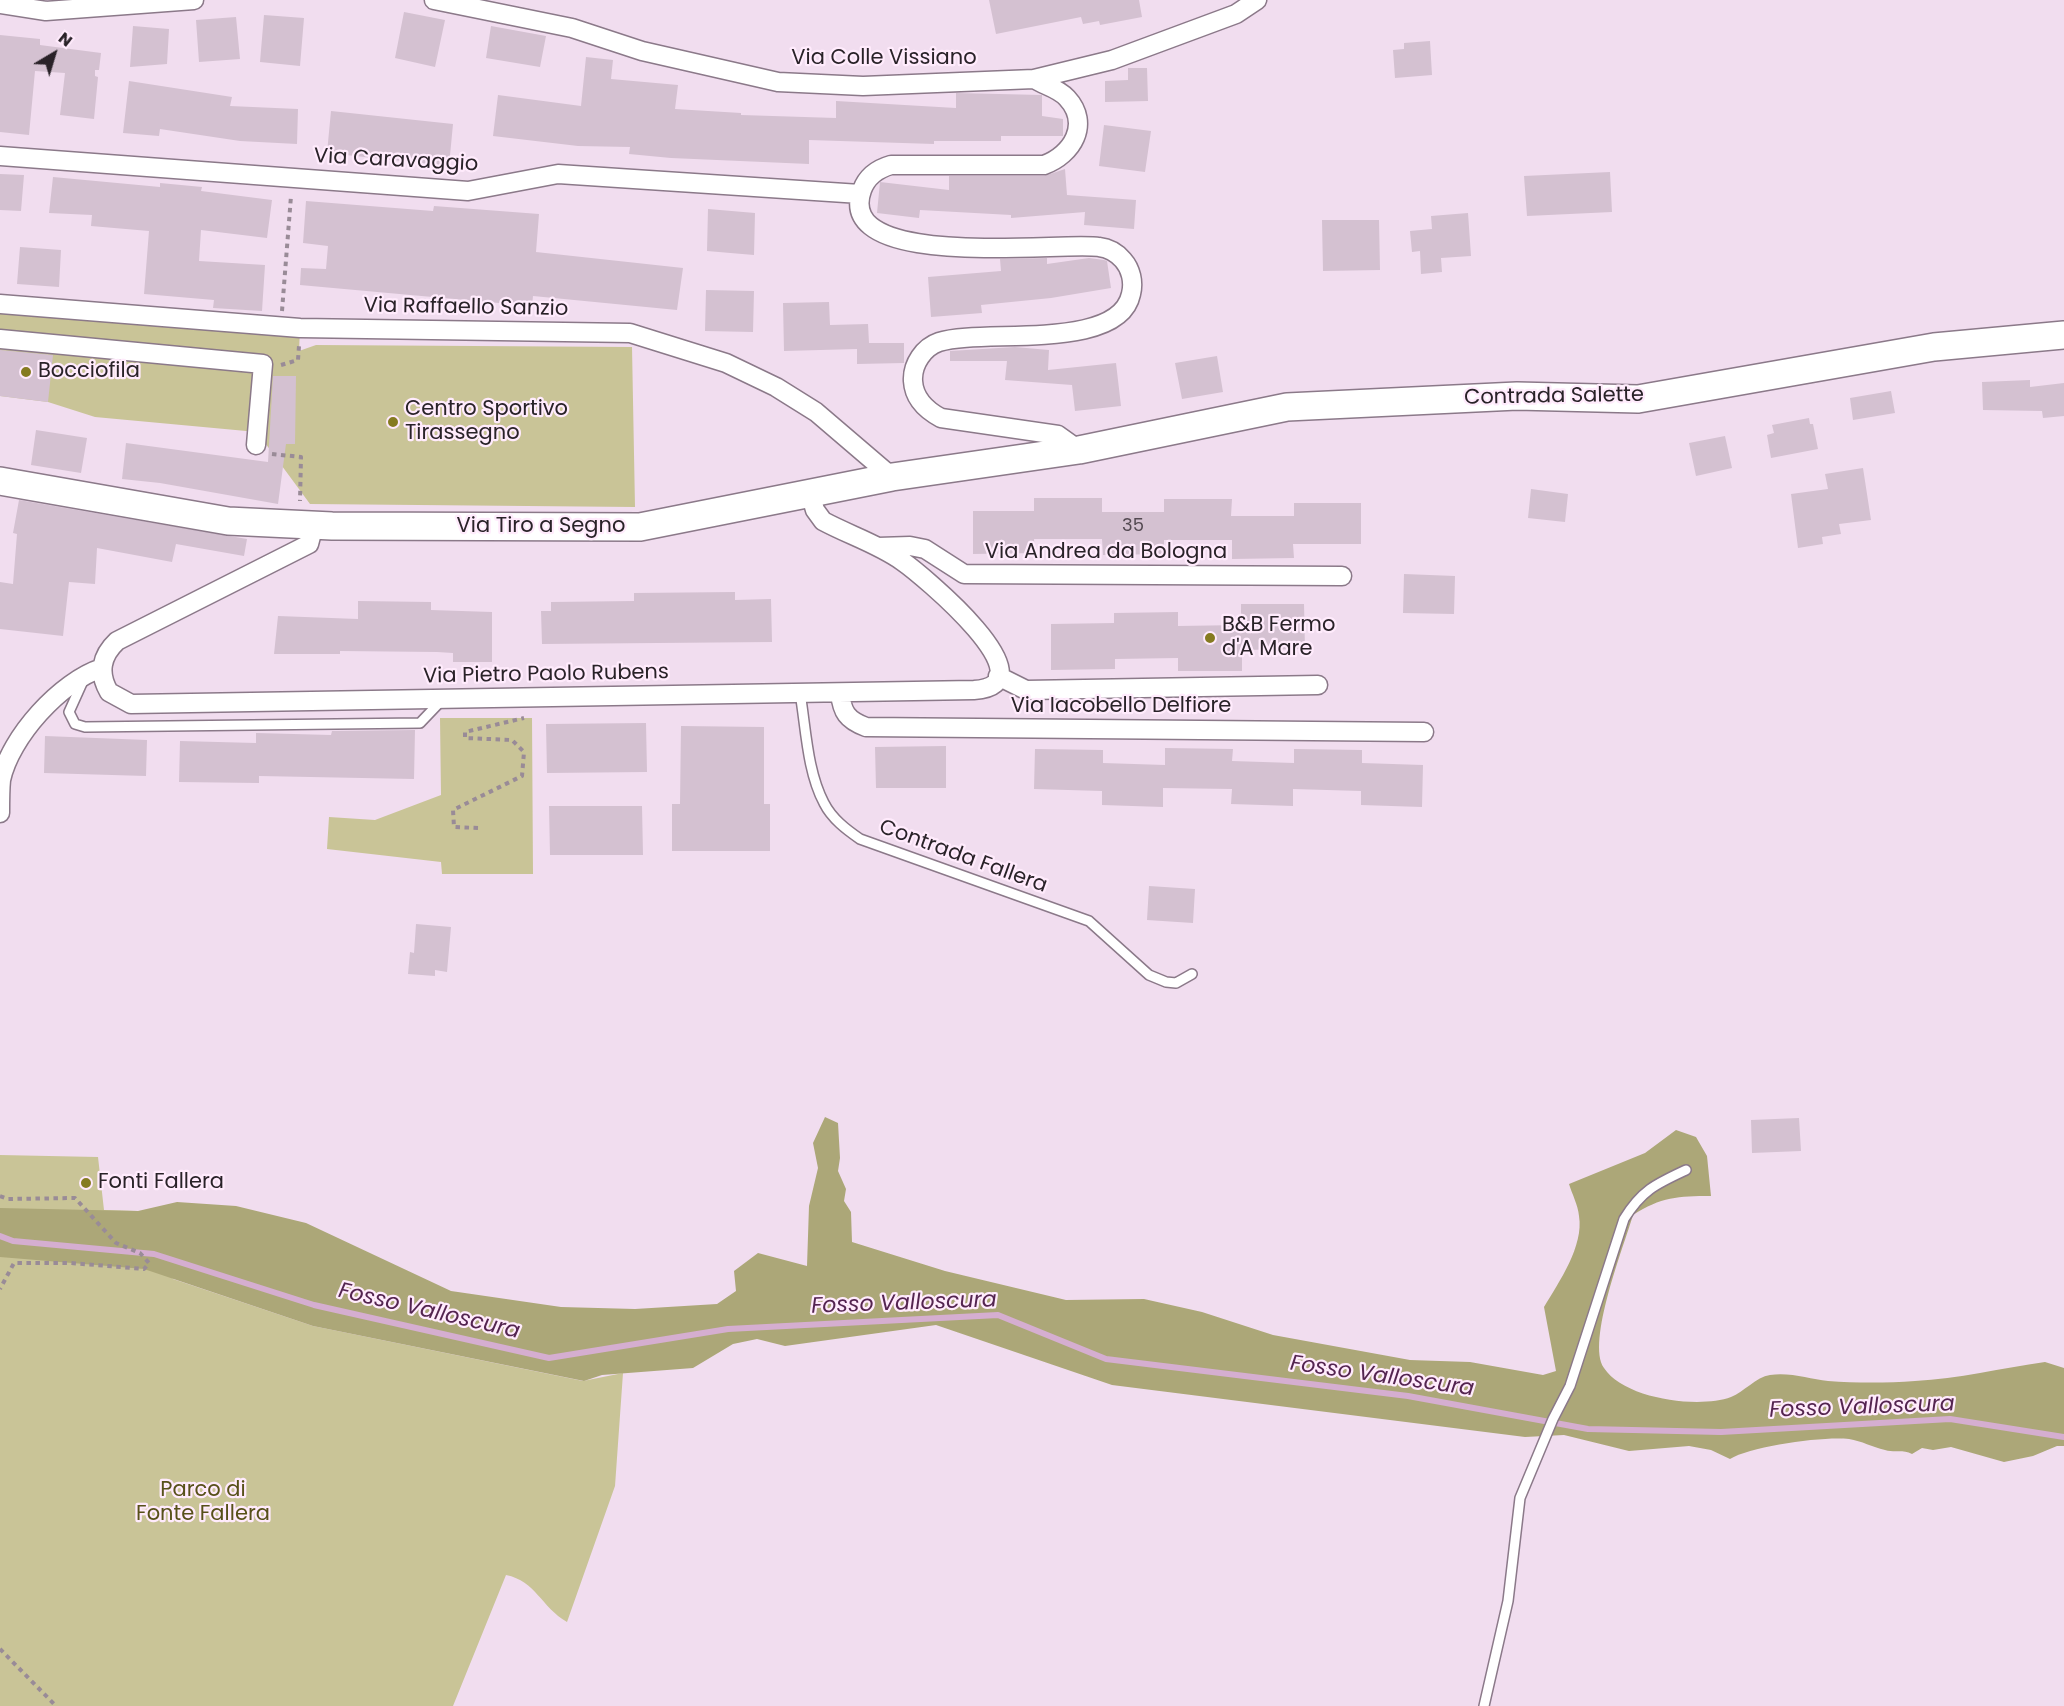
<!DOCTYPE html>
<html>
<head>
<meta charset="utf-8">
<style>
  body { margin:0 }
  #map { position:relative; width:2064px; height:1706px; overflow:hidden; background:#f1ddef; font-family:Poppins,sans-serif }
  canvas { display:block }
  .north { position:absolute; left:24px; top:24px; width:60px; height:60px; -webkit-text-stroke:4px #ffebfc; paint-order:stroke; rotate:38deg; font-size:16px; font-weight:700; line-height:24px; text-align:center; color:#292228 }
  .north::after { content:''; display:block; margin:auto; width:21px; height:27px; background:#292228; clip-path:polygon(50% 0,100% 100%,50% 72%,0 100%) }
</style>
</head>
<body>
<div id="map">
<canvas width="2064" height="1706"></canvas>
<div class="north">N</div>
</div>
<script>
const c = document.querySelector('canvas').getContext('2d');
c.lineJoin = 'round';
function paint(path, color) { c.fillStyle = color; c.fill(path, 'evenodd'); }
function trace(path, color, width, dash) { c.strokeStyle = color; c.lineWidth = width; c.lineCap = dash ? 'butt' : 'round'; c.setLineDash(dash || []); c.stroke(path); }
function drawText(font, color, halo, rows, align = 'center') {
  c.font = font + ' Poppins,sans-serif'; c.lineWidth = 4.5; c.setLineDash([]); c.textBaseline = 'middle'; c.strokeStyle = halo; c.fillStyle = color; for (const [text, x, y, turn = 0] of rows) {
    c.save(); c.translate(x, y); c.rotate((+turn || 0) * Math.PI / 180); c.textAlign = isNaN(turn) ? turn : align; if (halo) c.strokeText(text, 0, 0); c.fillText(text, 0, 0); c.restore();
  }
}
paint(new Path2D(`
  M0,304L300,328L299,351L316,345L632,347L635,507L310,504L257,432L95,417L48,402L0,396Z
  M440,718H532L533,874H442L441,862L327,849L329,817L375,820L441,795Z
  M0,1155L98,1157L104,1210L138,1211L173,1279L313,1326L583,1381L623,1373L615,1486L567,1622C541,1607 536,1581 506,1575L453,1706H0Z`), '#c9c497');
paint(new Path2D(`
  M825,1117L838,1123L840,1158L838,1171L846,1189L844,1201L851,1212L852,1242L945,1271L1066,1300L1144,1299L1202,1312L1273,1335L1410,1360L1470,1362L1543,1375L1556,1371L1544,1307C1559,1282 1584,1246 1579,1216C1578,1205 1572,1194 1569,1184L1645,1153L1676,1130L1696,1137L1707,1156L1711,1196C1678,1196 1661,1197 1633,1215C1624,1246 1586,1342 1604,1368C1624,1399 1699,1409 1731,1397C1744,1392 1756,1377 1770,1375C1790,1372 1810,1379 1828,1381C1856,1383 1887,1383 1915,1381C1958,1379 2002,1368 2045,1362L2064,1368V1446H2057L2033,1456L2004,1462L1951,1447L1933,1450L1922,1448L1912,1454C1903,1449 1895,1453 1885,1450C1872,1447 1862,1441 1849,1439C1824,1436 1751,1446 1730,1459L1711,1450L1689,1446L1629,1451L1564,1435L1525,1437L1112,1385L936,1325L785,1346L757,1339L733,1344L693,1368L602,1375L584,1381L313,1326L144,1269L0,1257V1208L138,1211L177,1202L236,1206L306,1223L451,1291L561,1307L635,1309L717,1304L736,1291L734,1271L758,1253L807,1266L809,1206L818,1168L813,1143Z`), '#aca778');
trace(new Path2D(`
  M0,1236L13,1241L154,1254L314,1305L549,1358L728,1329L998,1315L1106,1359L1408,1396L1588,1429L1721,1432L1950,1419L2064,1437`), '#d5aed0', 6);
paint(new Path2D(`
  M989,0H1139L1142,17L1100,25L1099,21L1083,24L1081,17L996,34Z
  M404,12L445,20L435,67L395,58Z
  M264,15L304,18L300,66L260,62Z
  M236,17L240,59L199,62L196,20Z
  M133,26L169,29L167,64L130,67Z
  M491,26L546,36L540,67L486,58Z
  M0,35L40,39V45L101,53L99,70H95V76L98,77L94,119L60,115L65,73L35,71L29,135L0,132Z
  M1430,41L1432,75L1395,78L1393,50L1404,49V43Z
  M586,57L613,60L611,79L678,85L675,109L741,113V115L836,118V101L956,108V93L1042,95V116L1063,119V136H1001V141H934V144L809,140V164L671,158L629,154L630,147L578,146L493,136L498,95L581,106Z
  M1128,68H1147L1148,101L1105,102V81L1128,80Z
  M129,81L232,97L230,106L298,109L297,144L240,141L160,129L159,136L123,133Z
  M331,111L453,124L449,166L327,153Z
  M1104,125L1151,131L1145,172L1099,166Z
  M1065,169L1067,195L1136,200L1134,229L1084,225L1085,212L1011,218V215L920,210L919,218L877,213L880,182L949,190V176H1044Z
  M1610,172L1612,212L1527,216L1524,176Z
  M0,174L24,175L21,211L0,210Z
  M53,177L160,187V183L202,187L201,191L272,200L267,238L201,230L199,261L265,265L262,311L213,308L214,300L144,294L149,231L91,226L92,215L49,213Z
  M306,201L433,211L434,206L539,214L536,252L683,268L677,310L533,296L532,306L300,285L301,268L326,269L328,246L303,243Z
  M708,209L755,213L754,255L707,251Z
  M1468,213L1471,256L1441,258L1442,272L1421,274L1420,251L1412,252L1410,231L1432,229L1431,216Z
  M1322,220H1379L1380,270L1323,271Z
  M20,247L61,250L59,287L17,284Z
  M1047,258V264L1089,258L1104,260L1107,261L1111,288L1051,298L981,305L982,313L931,317L928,277L1001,271L1000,259Z
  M706,290L754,291L753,332L705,331Z
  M829,302L830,325L868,324L869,343H904V363L857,364V349L784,351L783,303Z
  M1015,347L1049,350L1048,370L1116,363L1121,406L1075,411L1072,385L1005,380L1007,361H950V351Z
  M0,350L53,355L48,402L0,396Z
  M1217,356L1223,392L1182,399L1175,363Z
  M273,376H296L295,444H286L278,504L160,483L122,479L126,443L268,462Z
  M2030,380V387L2064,383V416L2043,418L2042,411L1983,410L1982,382Z
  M1891,391L1895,413L1853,420L1850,398Z
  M1809,418L1810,424H1813L1818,449L1771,458L1767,435L1774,433L1772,425Z
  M36,430L87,438L81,473L31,465Z
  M1725,436L1732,468L1696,476L1689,443Z
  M1863,468L1871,520L1839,524L1841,534L1822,537L1823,544L1798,548L1791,494L1828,489L1825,474Z
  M1531,489L1568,494L1565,522L1528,518Z
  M1034,498H1102V512H1164V499H1232L1231,516H1294V503H1361V544H1293L1294,558L1232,559V540H1164V554L1103,555L1102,539H1034L1035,553L973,554V511H1034Z
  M19,500L247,539L244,556L176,544L172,562L97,548L95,584L69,582L63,636L0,629V582L13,584L17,534L13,533Z
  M1404,574L1455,576L1454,614L1403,613Z
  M735,592V600L771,599L772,642L542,644L541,611H551V602L634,601V593Z
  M358,601L431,602V610L492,612V662H453V653L437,652L340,651V654H274L278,616L358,619Z
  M1241,604H1304L1305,649L1242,650V671H1178V658L1115,659V669L1051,670V624L1114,623V613L1178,612V626L1241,625Z
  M646,723L647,772L547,773L546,724Z
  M681,726L764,727V804H770V851H672V804H680Z
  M415,730L414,779L259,776V783L179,782L180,741L256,743V733L331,735L332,731Z
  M45,736L147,740L146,776L44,773Z
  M946,746V788H876L875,747Z
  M1165,748L1233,749L1232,761L1294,763V749L1362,750V763L1423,765L1422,807L1361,805V791L1293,789V806L1231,804L1232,789L1163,788V807L1102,805V791L1034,789L1035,749L1103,750V763L1165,765Z
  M549,806H642L643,855H550Z
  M1149,886L1195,889L1193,923L1147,920Z
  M416,924L451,927L447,972L435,970V976L408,974L410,952L414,953Z
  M1799,1118L1801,1151L1752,1153L1751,1120Z`), '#d4c1d1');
const service = new Path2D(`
  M83,681L69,712L75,724L85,727L420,723L441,701
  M800,693C806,728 807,771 824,803C832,819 847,830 860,839L1089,921L1149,975L1166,982L1176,983L1192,974
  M1484,1706L1508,1601L1520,1498L1553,1419L1570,1386L1624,1219C1642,1190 1656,1184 1686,1170`);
const minor = new Path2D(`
  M434,0L572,28L642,51L778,82L863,86L1034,79L1112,60L1236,14L1257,0
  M0,4L46,11L194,0
  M1034,79C1045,86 1058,88 1067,98C1091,124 1072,155 1044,165H891C877,169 867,176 862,190C832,272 1064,241 1099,247C1108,248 1117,253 1123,260C1131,269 1134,282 1131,294C1119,352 982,328 939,342C924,347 912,364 913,381C914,399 926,410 941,418L1058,435L1079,450
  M0,156L468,191L558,174L860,194
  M0,304L300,328L630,333L726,363L776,387L816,412L892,477
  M0,339L263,364L256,445
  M314,525L309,544L117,641C101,656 98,673 109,692L131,704L974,690C1055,685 921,574 902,561C878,544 849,535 823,521L815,510L810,493
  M878,547L910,546L925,549L964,574L1342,576
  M998,676L1026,690L1318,685
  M840,693C842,712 847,720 866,727L1424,732
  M0,813C0,802 0,790 1,780C10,737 61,681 102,668`);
const secondary = new Path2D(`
  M0,481L228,521L332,526L640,527L892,477L1079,450L1287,407L1517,396L1638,399L1934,347L2064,335`);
trace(service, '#8b7989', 12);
trace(minor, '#8b7989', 21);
trace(secondary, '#8b7989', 30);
trace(new Path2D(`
  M282,311L291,196
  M281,365L298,360L299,346
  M272,454L301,457L300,501
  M478,828L454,827L453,810L522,776L524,752L512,740L465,738V732L524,718
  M0,1196L8,1199L75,1198L116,1243L140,1253L149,1263L144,1269L71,1263H14L0,1289
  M0,1649L56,1706`), '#998b97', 4, [4.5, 4.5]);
trace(service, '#fff', 9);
trace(minor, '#fff', 18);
trace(secondary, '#fff', 27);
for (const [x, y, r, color] of [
  [26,372,6,"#857b20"],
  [393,422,6,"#857b20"],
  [1210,638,6,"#857b20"],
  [86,1183,6,"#857b20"]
]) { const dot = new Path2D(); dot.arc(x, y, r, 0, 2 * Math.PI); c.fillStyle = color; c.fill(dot); trace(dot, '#ffebfc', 2); }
drawText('18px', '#544a52', null, [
  ["35",1133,526]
]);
drawText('21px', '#292228', '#ffebfc', [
  ["Via Colle Vissiano",884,59],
  ["Via Caravaggio",396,161,3],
  ["Via Raffaello Sanzio",466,308,1],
  ["Contrada Salette",1554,397,-1],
  ["Via Tiro a Segno",541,527],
  ["Via Andrea da Bologna",1106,553],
  ["Via Pietro Paolo Rubens",546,675,-1],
  ["Via Iacobello Delfiore",1121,707],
  ["Contrada Fallera",963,857,20]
]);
drawText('21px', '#292228', '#ffebfc', [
  ["Bocciofila",38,372],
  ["Centro Sportivo",405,410],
  ["Tirassegno",405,434],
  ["B&B Fermo",1222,626],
  ["d'A Mare",1222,650],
  ["Fonti Fallera",98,1183]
], 'left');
drawText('21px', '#575019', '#ffebfc', [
  ["Parco di",203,1491],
  ["Fonte Fallera",203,1515]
]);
drawText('italic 22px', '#542450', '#ffebfc', [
  ["Fosso Valloscura",904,1304,-2],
  ["Fosso Valloscura",429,1312,13],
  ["Fosso Valloscura",1382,1377,8],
  ["Fosso Valloscura",1862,1408,-2]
]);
</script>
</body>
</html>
